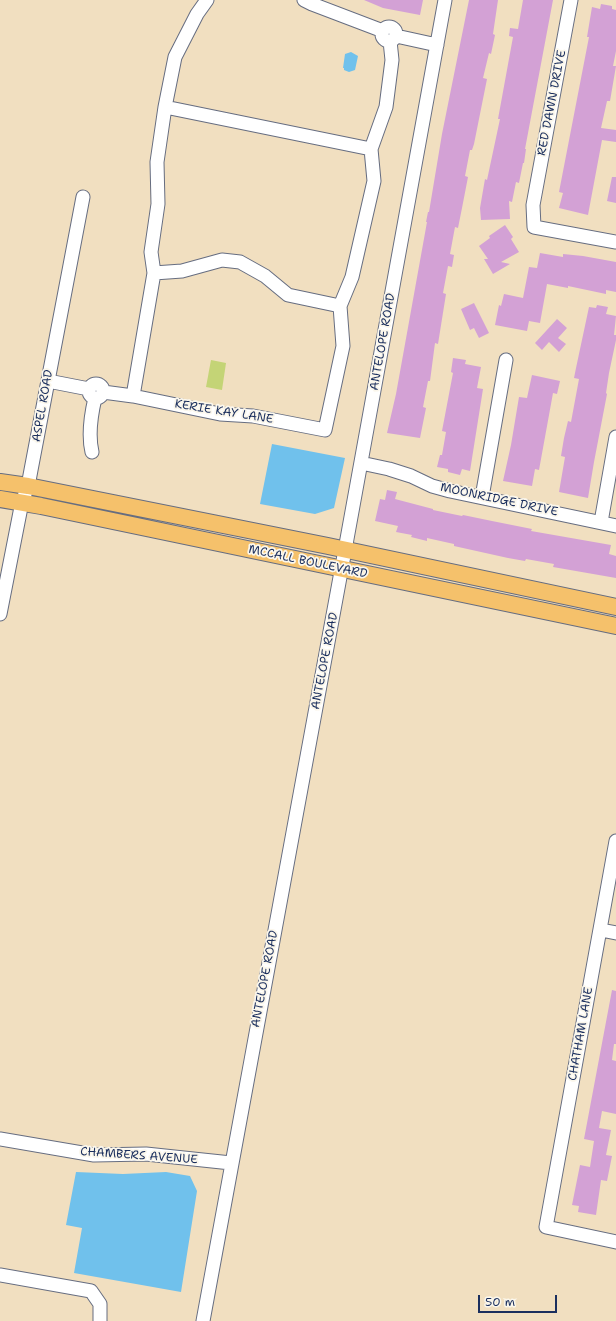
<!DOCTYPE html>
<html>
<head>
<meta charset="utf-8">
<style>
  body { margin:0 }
  #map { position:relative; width:616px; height:1321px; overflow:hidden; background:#f1dfc0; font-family:"Shantell Sans",sans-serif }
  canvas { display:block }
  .scale { position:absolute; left:478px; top:1295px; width:79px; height:18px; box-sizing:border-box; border:2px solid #1b2f5e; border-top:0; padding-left:5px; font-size:12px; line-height:14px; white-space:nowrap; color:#1b2f5e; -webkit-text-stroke:3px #fbf7ec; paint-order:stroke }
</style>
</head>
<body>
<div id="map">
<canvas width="616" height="1321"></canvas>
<div class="scale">50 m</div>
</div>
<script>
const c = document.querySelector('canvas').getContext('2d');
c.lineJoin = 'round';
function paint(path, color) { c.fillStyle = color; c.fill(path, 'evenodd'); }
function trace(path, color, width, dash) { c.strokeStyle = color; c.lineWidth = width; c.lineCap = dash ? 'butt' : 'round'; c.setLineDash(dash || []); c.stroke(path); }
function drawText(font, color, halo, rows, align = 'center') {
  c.font = font + ' "Shantell Sans",sans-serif'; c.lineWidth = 3.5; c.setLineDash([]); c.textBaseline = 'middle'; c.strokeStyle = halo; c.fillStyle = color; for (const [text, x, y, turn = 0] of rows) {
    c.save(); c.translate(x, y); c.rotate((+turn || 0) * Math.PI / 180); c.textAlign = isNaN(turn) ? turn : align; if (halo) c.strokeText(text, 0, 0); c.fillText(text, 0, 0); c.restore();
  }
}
paint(new Path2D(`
  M211,360L226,363L222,390L206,387Z`), '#c4d476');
paint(new Path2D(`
  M351,52L358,56L355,70L349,72L344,70V68H343L345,54Z
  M272,444L345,458L334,508L315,514L260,504Z
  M76,1172L123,1174L166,1172L190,1176L197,1191L181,1292L74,1273L82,1228L66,1225Z`), '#70c1ec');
paint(new Path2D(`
  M364,0H423L420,15L383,8Z
  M469,0H498L493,34L495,35L491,54L489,53L483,78L487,79L474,144L472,150H470L465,176L468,177L462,208L458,228L455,227L450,254L454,255L452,267L448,266L443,293L446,294L438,344L435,343L430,381H428L423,407L426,408L420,438L387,433L396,394L427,222H426L428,212H429L442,134Z
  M523,0H553L525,149H526L524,163H523L519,183L516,182L512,202L509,201L510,219L481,220L480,208L485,179L487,180L500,119H498L513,37L509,36L510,28L518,29Z
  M601,4L612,6V9L616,10V51L613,66H616L610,101H607L601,128L616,130V142L602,140L588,215L559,208L563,193L559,192L589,37H587L592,7L600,9Z
  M612,177H616V203L607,201Z
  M505,225L513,237L511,239L519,252L501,262L510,264L493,274L484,259H488L479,246L490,238L489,236Z
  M540,253L563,257V254L583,256L616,262V292L606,290V294L568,286V288L547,284L540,323L529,321L527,331L495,325L499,305L501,306L504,294L523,298L529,267L537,268Z
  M474,303L489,333L479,338L474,328L470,330L461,309Z
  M597,305L608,307L606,314L616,316L614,335H616V340L609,373L606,393L607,394L594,462L588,498L559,492L565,457L561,456L564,438L568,421L571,422L579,379L574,378L576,368L589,307L596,308Z
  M557,319L567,328L558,338L566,344L559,352L549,342L542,350L535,343Z
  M453,358L466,360L465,364L481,367L477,388L483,389L470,471L462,469L460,475L448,472V469L437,467L440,455H442L446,432L442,431L453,373L451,372Z
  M532,375L560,381L557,394L553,393L539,470L535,469L532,486L503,481L511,445L519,397L527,398Z
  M387,490L397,492L395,499L433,509V510L462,516L463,515L492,521L532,529L531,531L611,545L609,554L616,556V578L553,567L554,564L526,559L525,561L508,558L454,546V544L427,538V541L411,537L412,535L396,532L398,526L375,521L380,499L385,500Z
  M612,990L616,991V1044H614L612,1060L616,1061V1114L602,1111L599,1128L611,1130L606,1155L612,1156L607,1181L601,1180L596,1215L578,1212L579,1206L572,1205L580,1165L590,1167L594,1141L584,1139Z`), '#d3a1d5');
const minor = new Path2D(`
  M207,0L197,14L175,57L165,107L157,162L158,204L151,252L154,273L133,396L220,414L253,416L325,430L343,346L340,306L352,277L374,181L371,149L386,107L392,60L390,41
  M304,0L312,4L383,31
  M571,0L533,205L534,227L616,242
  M382 34a7 7 0 1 1 14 0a7 7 0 1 1-14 0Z
  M396,36L437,45
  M165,107L371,149
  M154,273L182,271L222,260L240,262L265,276L288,295L340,306
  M48,381L89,389
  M89 391a7 7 0 1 1 14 0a7 7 0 1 1-14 0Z
  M103,392L133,396
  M92,452C88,435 91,415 95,398
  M361,463L389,469L411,476L432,486L450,491L616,526
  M482,497L506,360
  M601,522L616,437
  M0,614L22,502L28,486L31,470L83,197
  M616,841L546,1227L616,1242
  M601,930L616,933
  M0,1139L94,1155L146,1154L231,1163
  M0,1275L91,1291L100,1304V1321
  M203,1321L345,550L445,0`);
const major = new Path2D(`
  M0,482L28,486L328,546L616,607
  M0,499L41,506L616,626`);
trace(minor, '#666d80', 15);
trace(major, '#666d80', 18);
trace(minor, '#fff', 13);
trace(major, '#f5c16b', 16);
drawText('12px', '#1b2f5e', '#fbf7ec', [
  ["RED DAWN DRIVE",552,103,-79],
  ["ANTELOPE ROAD",383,342,-80],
  ["ASPEL ROAD",43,406,-80],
  ["KERIE KAY LANE",224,412,9],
  ["MOONRIDGE DRIVE",499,500,12],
  ["MCCALL BOULEVARD",308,562,12],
  ["ANTELOPE ROAD",325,661,-79],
  ["ANTELOPE ROAD",265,979,-79],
  ["CHATHAM LANE",581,1034,-80],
  ["CHAMBERS AVENUE",139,1156,4]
]);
</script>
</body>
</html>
